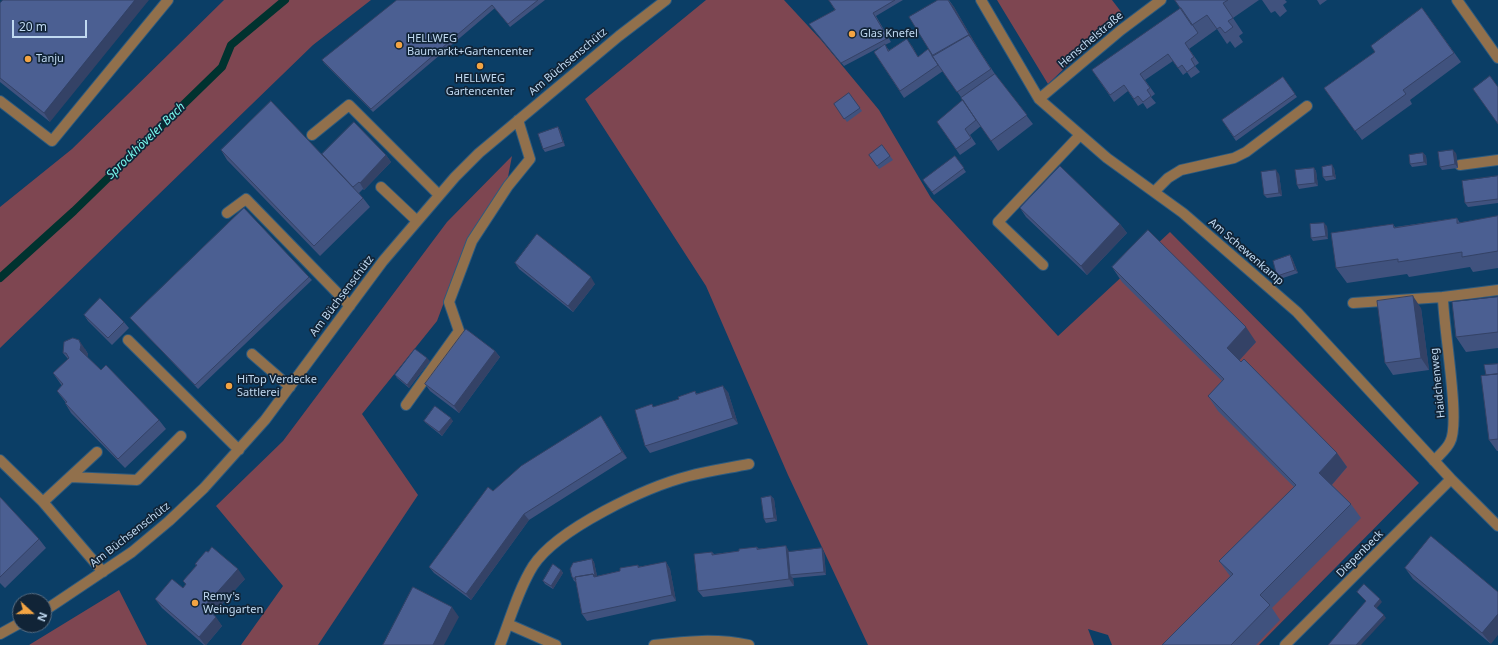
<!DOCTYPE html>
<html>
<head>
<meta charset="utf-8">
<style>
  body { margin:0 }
  #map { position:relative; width:1498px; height:645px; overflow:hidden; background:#0b3e66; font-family:"Noto Sans",sans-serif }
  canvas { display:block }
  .north { position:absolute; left:12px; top:593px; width:40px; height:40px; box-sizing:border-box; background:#112437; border:1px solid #576c81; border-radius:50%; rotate:111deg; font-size:11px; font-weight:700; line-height:16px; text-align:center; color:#c0d9f1 }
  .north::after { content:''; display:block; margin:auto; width:14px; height:18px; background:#f3a443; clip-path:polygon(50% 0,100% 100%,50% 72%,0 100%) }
  .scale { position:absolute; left:12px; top:20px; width:75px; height:18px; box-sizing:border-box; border:2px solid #c0d9f1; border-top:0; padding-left:5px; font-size:12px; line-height:14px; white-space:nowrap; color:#c0d9f1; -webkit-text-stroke:3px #112437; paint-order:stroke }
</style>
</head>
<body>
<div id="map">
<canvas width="1498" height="645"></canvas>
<div class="north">N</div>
<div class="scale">20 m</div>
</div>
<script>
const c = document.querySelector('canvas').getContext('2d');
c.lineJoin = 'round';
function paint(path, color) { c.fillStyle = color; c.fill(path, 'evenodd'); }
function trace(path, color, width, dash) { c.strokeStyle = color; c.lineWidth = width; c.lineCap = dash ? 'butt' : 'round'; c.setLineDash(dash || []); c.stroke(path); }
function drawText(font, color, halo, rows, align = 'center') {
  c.font = font + ' "Noto Sans",sans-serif'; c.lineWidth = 3.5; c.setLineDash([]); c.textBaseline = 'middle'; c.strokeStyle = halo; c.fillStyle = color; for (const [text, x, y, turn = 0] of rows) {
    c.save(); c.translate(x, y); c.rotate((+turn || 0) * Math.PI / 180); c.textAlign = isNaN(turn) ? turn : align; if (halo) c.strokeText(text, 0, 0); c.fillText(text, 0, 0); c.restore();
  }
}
paint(new Path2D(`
  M224,0H371L313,45L0,348V207L72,149Z
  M706,0H784L821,40L879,110L931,198L1058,336L1170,232L1419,483L1259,645H1112L1108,635L1088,629L1094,645H868L788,475L706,286L585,99Z
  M997,0H1112L1122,13L1048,84Z
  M512,156L508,177L468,238L437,321L362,414L418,495L318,645H241L283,586L216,506L283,441L447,222Z
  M119,590L147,645H29Z`), '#7e4651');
trace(new Path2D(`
  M0,278L74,211L222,67L231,45L285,0`), '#00322f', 8);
const minor = new Path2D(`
  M981,0L1039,99L1107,158L1183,213L1297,312L1451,479L1498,526
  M1457,0L1498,58
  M1039,99L1121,30L1161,0
  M0,101L52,141L168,0
  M312,135L349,105L439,195
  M1460,165L1498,160
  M381,187L417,221
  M1154,192L1168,178L1181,170L1234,158L1246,152L1307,106
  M227,213L246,199L350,306
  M1043,265L998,222L1080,135
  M1353,303L1443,297
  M128,340L239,450
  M252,354L290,387
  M406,405L459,331L449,302L472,241L508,186L530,159L518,120
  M0,460L43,502L103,572
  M1434,461C1439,455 1447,449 1450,442C1461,423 1443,326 1443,297L1498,290
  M70,477L137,480L181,436
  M43,502L97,452
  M44,611L132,552L169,521L204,488L265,420L383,261L455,177L479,153L619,36L666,0
  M508,624L556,645
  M0,634L20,623
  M500,645C510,620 518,590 533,566C557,529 646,487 689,476C708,471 729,468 749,464
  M654,645C686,641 717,638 749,645
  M1285,645L1451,479`);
trace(minor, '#2c5a7f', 12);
trace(minor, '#91704c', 10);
paint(new Path2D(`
  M397,0H545L510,27L495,8L373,112L324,63L322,60Z
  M829,0H903L876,16L891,42L885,45L889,50L912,46L918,57L928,49L938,0H949L954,7L979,50L997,77L1033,124L998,151L981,126L970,135L976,144L960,155L937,122L963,100L943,71L904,98L874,52L882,46L844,66L809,24L835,10Z
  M1175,0H1259L1233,18L1243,33L1239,36L1243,42L1235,48L1230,41L1227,44L1217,29L1189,49L1199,63L1195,66L1200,72L1191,78L1187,72L1183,75L1173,61L1145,80L1155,94L1151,97L1156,103L1147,109L1143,103L1138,106L1128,91L1114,102L1092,70L1181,8Z
  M1262,0H1285L1287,2L1283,5L1287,11L1280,17L1275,11L1271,13Z
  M1317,0H1327L1320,5Z
  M0,3L50,122L0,82Z
  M1422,8L1461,62L1410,100L1412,104L1362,140L1324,88L1375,52Z
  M1283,77L1297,97L1236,141L1222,120Z
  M849,93L862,111L847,122L834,104Z
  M558,127L560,130L565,146L545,152L543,149Z
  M882,145L893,160L879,169L869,155Z
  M221,150L322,155H386L391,162L364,190L363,189L359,193L363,198L370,207L320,256L227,160Z
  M1423,153L1426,156L1427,165L1412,167L1410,164Z
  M1456,153L1458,168L1442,170L1440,167Z
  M955,156L966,172L934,195L923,180Z
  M1314,168L1316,171L1318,186L1299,189L1297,185Z
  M1334,168L1336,179L1326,181L1323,177Z
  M1279,174L1282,196L1267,198L1264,195Z
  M1498,176V203L1468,207L1465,203Z
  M1020,208L1120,224L1127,233L1087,275L1026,217Z
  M1498,216V268L1473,272L1470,267L1409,277L1407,274L1347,283L1336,268L1393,224L1395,227L1457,218L1460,223Z
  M1327,226L1328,239L1313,241L1311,238Z
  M1290,255L1292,258L1298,273L1280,279L1277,276Z
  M515,263L595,284L573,312L519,269Z
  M1112,267L1256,342L1239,360L1337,453L1347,467L1332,485L1351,504L1361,518L1272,608L1280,620L1256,645H1162L1230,576L1219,561L1294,487L1218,411L1208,396L1222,381L1122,282Z
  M309,277L312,280L198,389L133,321L130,318Z
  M1498,297V348L1466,352L1456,337Z
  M1421,308L1429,370L1393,375L1385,363Z
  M84,315L124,322L129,328L112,345L88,321Z
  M85,349L88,354L87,357L101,370L159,420L166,429L125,468L71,413L65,403H66L57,391L62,386L53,373L68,359L63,353Z
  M495,351L500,357L459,413L430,391L425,384Z
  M430,361L409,388L397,378L395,375Z
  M1498,364V451H1497L1489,440Z
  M695,391L697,394L728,392L738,424L650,453L645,446L654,407L679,399Z
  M601,416L627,458L529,520L471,600L434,573L429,567L493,491Z
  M424,421H453L442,436L427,424Z
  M771,496L774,499L777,521L766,523L764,519Z
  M0,497L39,539L46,548L5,588L0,583Z
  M1431,536L1491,644L1413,579L1405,568Z
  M786,546L789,552H824L826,575L793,578L794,586L703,597L698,591L712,552L714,554L739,551L757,547L759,549Z
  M592,559L594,562L597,576L620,571L638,565L639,567L666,562L670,569L676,601L587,621L582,614L576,582L574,581L572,577Z
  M195,564L245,579L213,614L222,626L206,645H204L162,608L155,599L183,588L186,585L183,581L196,566Z
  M561,570L563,573L553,589L545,584L543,581Z`), '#40527e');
paint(new Path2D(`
  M135,0H149L50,122L44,113Z
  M948,0L954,7L979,50L1001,83L969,35Z
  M907,39L912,46L922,64L918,57Z
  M558,127L560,130L565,146L563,142Z
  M1453,150L1456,153L1458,168L1455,164Z
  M1423,153L1426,156L1427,165L1424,162Z
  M386,155L391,162L364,190L360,183Z
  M1332,165L1334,168L1336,179L1333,176Z
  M1314,168L1316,171L1318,186L1315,183Z
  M1276,170L1279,174L1282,196L1279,193Z
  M1324,223L1327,226L1328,239L1326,236Z
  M1120,224L1127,233L1087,275L1081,266Z
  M1290,255L1292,258L1298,273L1295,270Z
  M591,277L595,284L573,312L568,306Z
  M1413,296L1421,308L1429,370L1421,358Z
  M1246,327L1256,342L1237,363L1227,348Z
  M79,340L85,349L88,354L87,359L80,350Z
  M495,351L500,357L459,413L454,406Z
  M427,358L430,361L409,388L407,385Z
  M723,386L728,392L738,424L733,418Z
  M601,416L605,423L627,458L622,452Z
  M451,418L453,421L442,436L439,432Z
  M1337,453L1347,467L1329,488L1319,473Z
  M771,496L774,499L777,521L774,518Z
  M524,514L529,520L471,600L466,594Z
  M786,546L790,553V575L793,578L794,586L789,579Z
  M822,548L824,552L826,575L824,572Z
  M592,559L594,562L598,580L595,577Z
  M666,562L670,569L676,601L672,595Z
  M238,569L245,579L211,616L204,607Z
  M561,570L563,573L553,589L551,586Z
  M1380,599L1382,602L1376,609L1374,606Z
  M452,607L459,617L444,645H433Z
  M1498,614V635L1491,644L1482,633Z
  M1384,615L1386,618L1361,645H1356Z
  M216,617L222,626L206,645H205L199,637Z`), '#344266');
const building = new Path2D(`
  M3,0H135L44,113L0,78V3Z
  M397,0H538L508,24L492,5L371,109L322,60Z
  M829,0H895L873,13L888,38L841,63L809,24L835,10Z
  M938,0H948L971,38L969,35L933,56L909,17Z
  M1175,0H1228L1223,3L1233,18L1228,21L1233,27L1225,33L1220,27L1217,29L1207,15L1192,25Z
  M1181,8L1198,33L1185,43L1194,57L1191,59L1195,66L1187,72L1182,65L1178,68L1168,54L1140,74L1150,88L1147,90L1151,96L1143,102L1138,96L1134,99L1124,85L1110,95L1092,70Z
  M1422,8L1454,53L1403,90L1406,94L1355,131L1324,88L1375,52L1371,46Z
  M969,35L991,69L957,92L932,56Z
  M907,39L918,57L928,49L938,65L900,91L874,52L885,44L888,51Z
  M995,74L1027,115L991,141L961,98Z
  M1490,76L1498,87V124L1473,89Z
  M1283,77L1295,94L1234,137L1222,120Z
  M849,93L860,108L844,119L834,104Z
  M963,100L976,120L965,129L971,138L956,149L937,122Z
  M271,101L363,198L314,246L221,150Z
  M354,122L386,155L360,183L359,182L353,187L322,154Z
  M558,127L563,142L543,149L538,134Z
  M882,145L890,156L877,166L869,155Z
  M1453,150L1455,164L1440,167L1438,152Z
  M1423,153L1424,162L1410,164L1409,155Z
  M955,156L964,168L932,192L923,180Z
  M1332,165L1333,176L1323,177L1322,167Z
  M1060,166L1120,224L1081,266L1020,208Z
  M1314,168L1315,183L1297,185L1295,170Z
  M1276,170L1279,193L1264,195L1261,172Z
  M1498,176V199L1465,203L1462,181Z
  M244,208L309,277L195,385L130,318Z
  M1498,216V251L1462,257V252L1398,262V259L1336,268L1331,233L1393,224L1394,228L1457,218V223Z
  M1324,223L1326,236L1311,238L1310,224Z
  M1148,230L1246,327L1227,348L1241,362L1244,359L1337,453L1319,473L1351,504L1260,595L1270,605L1231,645H1162L1233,574L1219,561L1296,485L1208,396L1224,379L1112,267Z
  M537,234L591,277L568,306L515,263Z
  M1290,255L1295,270L1277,276L1273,261Z
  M1413,296L1421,358L1385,363L1377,301Z
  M1498,297V332L1456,337L1452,302Z
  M100,298L124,322L108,338L84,315Z
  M466,329L495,351L454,406L425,384Z
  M73,338L79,340L81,345L80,350L101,370L106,365L159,420L118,459L65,403L67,402L57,391L63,384L53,373L69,358L66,353H63L64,342Z
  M415,349L427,358L407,385L395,375Z
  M1498,364V374L1486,375L1484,365Z
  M1498,374V439L1489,440L1481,376Z
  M723,386L733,418L645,446L635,410L652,404L653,407L679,399L678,397L695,391L696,394Z
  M435,406L451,418L439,432L424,421Z
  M601,416L622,452L524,514L466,594L429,567L488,487L493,491L521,466Z
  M771,496L774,518L764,519L761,498Z
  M0,497L39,539L0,577Z
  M1431,536L1498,592V614L1482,633L1405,568Z
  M786,546L789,579L698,591L694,554L712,552V555L739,551V549L757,547V549Z
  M212,547L238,569L204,607L216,617L199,637L155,599L172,579L183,588L186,584L183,581L197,565L195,564L206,551L208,552Z
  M822,548L824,572L790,575L788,552Z
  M592,559L595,576L593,574L575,577L576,580L572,577L570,569L573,563Z
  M666,562L672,595L582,614L575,577L593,574L594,577L620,571V568L638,565V567Z
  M553,564L561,570L551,586L543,581Z
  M1364,584L1380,599L1374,606L1384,615L1356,645H1328L1366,601L1357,592Z
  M413,587L452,607L433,645H383Z`);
paint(building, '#4b5f92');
trace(building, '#344266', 1);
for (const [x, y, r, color] of [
  [852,34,4,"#f3a443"],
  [399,45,4,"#f3a443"],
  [28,59,4,"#f3a443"],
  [480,66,4,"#f3a443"],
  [229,386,4,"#f3a443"],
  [195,603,4,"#f3a443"]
]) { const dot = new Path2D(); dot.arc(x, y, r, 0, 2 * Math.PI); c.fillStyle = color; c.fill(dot); trace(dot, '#112437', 1.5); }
drawText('11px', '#c0d9f1', '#112437', [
  ["Glas Knefel",860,34],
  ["HELLWEG",407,39],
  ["Baumarkt+Gartencenter",407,52],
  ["Tanju",36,59],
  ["HELLWEG",480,79,"center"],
  ["Gartencenter",480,92,"center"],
  ["HiTop Verdecke",237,380],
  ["Sattlerei",237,393],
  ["Remy's",203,597],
  ["Weingarten",203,610]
], 'left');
drawText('11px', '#c0d9f1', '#112437', [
  ["Henschelstraße",1091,40,-40],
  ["Am Büchsenschütz",568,62,-40],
  ["Am Schewenkamp",1246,252,41],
  ["Am Büchsenschütz",342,296,-53],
  ["Haidchenweg",1438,383,-96],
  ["Am Büchsenschütz",130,535,-38],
  ["Diepenbeck",1360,554,-45]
]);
drawText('italic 12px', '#77f8ec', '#112437', [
  ["Sprockhöveler Bach",146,141,-44]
]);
</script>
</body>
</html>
